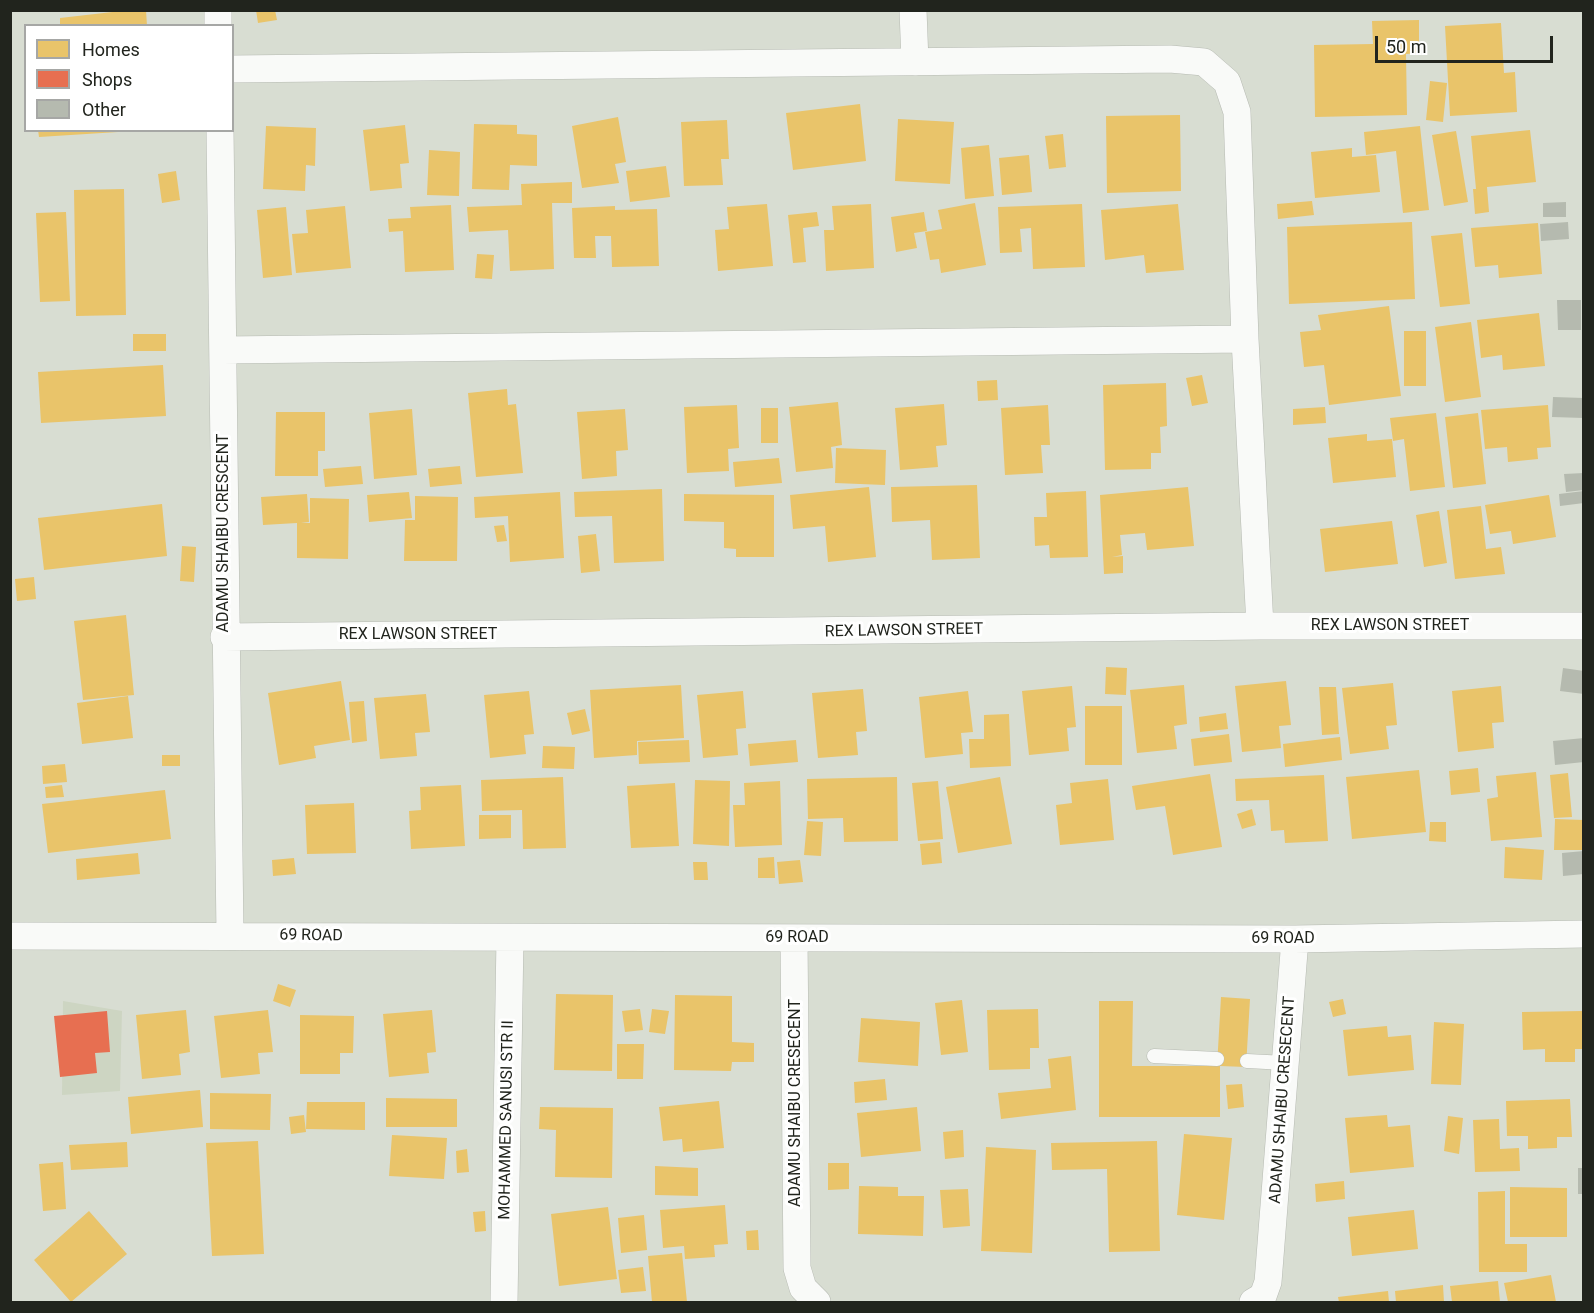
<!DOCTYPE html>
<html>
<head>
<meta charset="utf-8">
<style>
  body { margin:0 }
  #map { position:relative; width:1594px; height:1313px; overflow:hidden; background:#d8ddd2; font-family:Roboto,sans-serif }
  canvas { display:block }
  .frame { position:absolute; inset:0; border:12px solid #21241d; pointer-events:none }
  .legend { position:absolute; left:24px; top:24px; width:210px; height:108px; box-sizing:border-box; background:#fff; border:2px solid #a6a7a5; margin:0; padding:8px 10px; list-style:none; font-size:18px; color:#21241d }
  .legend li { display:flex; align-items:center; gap:12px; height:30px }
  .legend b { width:30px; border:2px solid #a6a7a5 }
  .scale { position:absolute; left:1375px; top:36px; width:178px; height:27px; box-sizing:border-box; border:3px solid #21241d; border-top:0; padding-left:8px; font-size:18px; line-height:21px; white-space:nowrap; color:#21241d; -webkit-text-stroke:4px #fff; paint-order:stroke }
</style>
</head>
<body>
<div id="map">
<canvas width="1594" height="1313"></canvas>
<div class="frame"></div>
<ul class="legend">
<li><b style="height:16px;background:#e9c46a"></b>Homes</li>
<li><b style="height:16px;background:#e76f51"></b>Shops</li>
<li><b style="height:16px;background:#b5baaf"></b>Other</li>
</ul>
<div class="scale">50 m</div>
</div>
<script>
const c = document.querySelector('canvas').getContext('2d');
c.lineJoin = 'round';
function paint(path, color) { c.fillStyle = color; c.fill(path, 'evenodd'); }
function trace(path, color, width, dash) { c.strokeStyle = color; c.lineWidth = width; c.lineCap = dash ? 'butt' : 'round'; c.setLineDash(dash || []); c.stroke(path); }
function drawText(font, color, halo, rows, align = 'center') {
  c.font = font + ' Roboto,sans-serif'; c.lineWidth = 6; c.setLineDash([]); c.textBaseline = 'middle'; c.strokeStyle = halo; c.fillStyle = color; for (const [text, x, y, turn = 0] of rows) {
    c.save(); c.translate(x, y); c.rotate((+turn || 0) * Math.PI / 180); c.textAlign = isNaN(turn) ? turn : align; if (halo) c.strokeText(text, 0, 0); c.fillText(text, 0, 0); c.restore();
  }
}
paint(new Path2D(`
  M63,1001L122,1011L120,1091L62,1095Z`), '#cdd5c2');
paint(new Path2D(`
  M130,10H146L147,26H60V18Z
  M256,10H275L277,20L258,23Z
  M1419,20V53L1406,54L1407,115L1315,117L1314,45L1373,44L1372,21Z
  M1501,23L1504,73L1515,72L1517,112L1450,116L1445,26Z
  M1430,81L1447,83L1443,122L1426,120Z
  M860,104L866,161L793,170L786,113Z
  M1180,115L1181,191L1107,193L1106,116Z
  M618,117L626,162L615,164L619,183L582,188L572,126Z
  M898,119L954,122L950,184L895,181Z
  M727,120L729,159H721L723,185L684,186L681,122Z
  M474,124L517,125V134L537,135V166L510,165L509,190L472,189Z
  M405,125L409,163L400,164L402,188L370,191L363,130Z
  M266,126L316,128L315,166L306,165L305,191L263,189Z
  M1420,126L1429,210L1403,213L1396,151L1366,155L1364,132Z
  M38,130H118V132L39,137Z
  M1530,130L1536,182L1487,187L1489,212L1475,214L1473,189H1476L1471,136Z
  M1456,131L1468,202L1444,206L1432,135Z
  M1063,134L1066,167L1049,169L1045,136Z
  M989,145L994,196L965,199L961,148Z
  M1352,148V157L1376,155L1380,192L1315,198L1311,152Z
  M429,150L460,152L459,196L427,195Z
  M1029,155L1032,192L1002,195L999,158Z
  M666,166L670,197L630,202L626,171Z
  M176,171L180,200L162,203L158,174Z
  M572,182V203H552L554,269L510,271L508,230L469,232L467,207L522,205L521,184Z
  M124,189L126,315L76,316L74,190Z
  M1312,201L1314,215L1278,219L1277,204Z
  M975,203L986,265L941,273L939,259L930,260L925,232L942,229L938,210Z
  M767,204L773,266L718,271L715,230L729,229L727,207Z
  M871,204L874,268L826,271L824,230H834L832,206Z
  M1082,204L1085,267L1033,269L1031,228L1020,229L1022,252L1000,253L998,207Z
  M1178,204L1184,270L1146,273L1144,255L1105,260L1101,210Z
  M451,205L454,270L405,272L403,231L389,232L388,219L411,218L410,207Z
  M345,206L351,268L296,273L292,234L308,233L306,210Z
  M615,206V210L657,209L659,266L612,267L611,236H595L596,258H574L572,208Z
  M286,207L292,275L263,278L257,210Z
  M66,212L70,301L40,302L36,213Z
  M817,212L819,226L803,228L806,262L793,263L788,215Z
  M924,212L927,231L914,233L917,248L896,252L891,217Z
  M1412,222L1415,299L1289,304L1287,227Z
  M1538,223L1542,274L1499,278L1498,265L1475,267L1471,228Z
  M1462,233L1470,304L1440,307L1431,236Z
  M477,254L494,255L492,279L475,278Z
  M1389,306L1401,396L1329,405L1324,365L1304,367L1300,332L1321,330L1318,315Z
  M1539,313L1545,366L1503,370L1502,355L1481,358L1477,320Z
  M1471,322L1481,397L1445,402L1435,327Z
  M1404,331H1426V386H1404Z
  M133,334H166V351H133Z
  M163,365L166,416L41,423L38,372Z
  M1202,375L1208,403L1192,406L1186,378Z
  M997,380L998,400L978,401L977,381Z
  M1166,383L1167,426L1160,427L1161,453H1151V469L1105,470L1103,385Z
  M507,389L508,405L516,404L523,473L476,477L468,393Z
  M838,402L842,445L831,447L833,468L796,472L789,407Z
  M944,404L947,445L936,446L938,467L900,470L895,408Z
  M737,405L739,448L728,449L729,471L687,473L684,407Z
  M1048,405L1050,445H1041L1043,473L1005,475L1001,408Z
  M1548,405L1551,447L1537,448L1538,459L1508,462L1507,447L1485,449L1481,410Z
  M1325,407L1326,423L1293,425V409Z
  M761,408H778V443H761Z
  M412,409L417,475L374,479L369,413Z
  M625,409L628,450L616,451L617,476L582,479L577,412Z
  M276,412H325V451H318V476H275Z
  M1436,413L1445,487L1410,491L1404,439L1393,441L1390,418Z
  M1478,413L1486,484L1453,488L1445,417Z
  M1367,434V441L1392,439L1396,477L1333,483L1328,438Z
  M836,448L886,450L885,485L835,483Z
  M779,458L782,483L735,487L733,462Z
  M361,466L363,484L325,487L323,469Z
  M460,466L462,484L430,487L428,469Z
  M977,485L980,558L932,560L930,520L892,522L891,487Z
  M869,487L876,557L828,562L825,526L793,529L790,495Z
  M1188,487L1194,546L1147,550L1145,533L1120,535L1122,555L1112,557L1123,556V573L1104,574L1100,495Z
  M662,489L664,561L614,563L612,516L575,517L574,492Z
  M1086,491L1088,557L1050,558L1049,545L1035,546L1034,517H1047L1046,493Z
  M409,492L412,518L369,522L367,495Z
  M560,492L564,558L510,562L508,516L475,518L474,497Z
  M307,494L309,522L301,523H310V498L349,499L348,559L297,558V523L263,525L261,497Z
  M684,494L774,495V557H736V549L724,548V522L684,521Z
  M1549,495L1556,537L1513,544L1511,531L1490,534L1485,505Z
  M415,496L458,497L457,561H404L405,520H415Z
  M162,504L167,556L44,570L38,518Z
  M1481,506L1486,549L1501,547L1505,574L1455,579L1447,510Z
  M1439,511L1447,563L1424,567L1416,515Z
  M1392,521L1398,564L1325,572L1320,529Z
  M504,525L507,541L497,542L494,526Z
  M596,534L600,571L581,573L578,536Z
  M182,546L196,547L194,582L180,581Z
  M34,577L36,599L17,601L15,579Z
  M126,615L134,695L83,700L74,621Z
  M1106,667L1127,668L1126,695L1105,694Z
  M341,681L350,740L314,746L316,758L279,765L268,693Z
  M1286,681L1291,725L1279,726L1281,748L1242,752L1235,686Z
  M1393,683L1397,725L1386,726L1389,749L1350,754L1342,688Z
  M681,685L684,738L637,741V755L594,758L590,690Z
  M1184,685L1187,724L1174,726L1177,749L1137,753L1130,690Z
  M1072,686L1076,727L1067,728L1069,751L1029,755L1022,691Z
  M1501,686L1504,722L1492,723L1494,748L1458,752L1452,691Z
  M1319,687H1336L1339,734L1322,735Z
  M863,689L867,731L856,732L858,755L818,758L812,693Z
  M529,691L534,734L524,735L526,754L490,758L484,695Z
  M743,691L746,728L736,729L738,755L703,758L697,695Z
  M968,691L973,732L961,733L963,754L925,758L919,697Z
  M426,694L430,732L415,733L417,756L380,759L374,698Z
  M128,696L133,738L82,744L77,703Z
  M364,701L367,741L352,743L349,702Z
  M1085,706H1122V765H1085Z
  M585,709L590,731L572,735L567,713Z
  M1226,713L1228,729L1200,732L1199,717Z
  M1009,714L1011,766L970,768L969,739H984V715Z
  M1229,734L1232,762L1194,766L1191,739Z
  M1340,737L1342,760L1285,767L1283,744Z
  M689,740L690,762L639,764L638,742Z
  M796,740L798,762L750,766L748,744Z
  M543,746L575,747L574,769L542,768Z
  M162,755H180V766H162Z
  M65,764L67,782L43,784L42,766Z
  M1478,768L1480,792L1451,795L1449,771Z
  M1419,770L1426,832L1352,839L1346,777Z
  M1536,772L1542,837L1491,841L1487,799L1498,797L1496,776Z
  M1568,773L1572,817L1554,818L1550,775Z
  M1210,774L1222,847L1173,855L1165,806L1136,810L1132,786Z
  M1324,775L1328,841L1285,843L1284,830L1271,831L1269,800L1236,801L1235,779Z
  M563,777L566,848L523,849L522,810L482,811L481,780Z
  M897,777L898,841L844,842L843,818L808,819L807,779Z
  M1000,777L1012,844L958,853L946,787Z
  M1108,779L1114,840L1060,845L1056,805L1072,803L1070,783Z
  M695,780L730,781L729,846L693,844Z
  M780,781L782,845L735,847L733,805H745L744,783Z
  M938,781L943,839L918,841L912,783Z
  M675,783L679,846L631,848L627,786Z
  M62,785L64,797L46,798L45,787Z
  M461,785L465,846L411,849L409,811L421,810L420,787Z
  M165,790L171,839L48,853L42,804Z
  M354,803L356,853L307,854L305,805Z
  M1252,809L1256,825L1242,829L1237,814Z
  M479,815H511V838L479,839Z
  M1555,819L1584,820V850H1554Z
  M807,821L823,822L821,856L804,855Z
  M1430,822H1446V842L1429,841Z
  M940,842L942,863L922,865L920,844Z
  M1505,847L1544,850L1542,880L1504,878Z
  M138,853L140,874L77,880L76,859Z
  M774,857L775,878H758V858Z
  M294,858L296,874L273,876L272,860Z
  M800,860L803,882L779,884L777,862Z
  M693,862H707L708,880H694Z
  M278,984L296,990L290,1007L273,1001Z
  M556,994L613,995L612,1071L554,1070Z
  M675,995L732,996V1042L754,1043V1062H732L731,1071L674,1070Z
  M1221,997L1250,999L1246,1067L1220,1066V1117H1099V1001H1133L1132,1066H1217Z
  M1343,999L1346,1014L1333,1017L1329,1002Z
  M962,1000L968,1052L941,1055L935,1003Z
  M640,1009L643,1030L625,1032L622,1011Z
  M652,1009L669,1011L665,1034L649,1032Z
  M1038,1009L1039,1048H1030V1069L989,1070L987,1010Z
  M186,1010L190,1052L179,1054L181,1075L142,1079L136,1015Z
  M268,1010L273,1052L258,1053L260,1074L221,1078L214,1016Z
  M432,1010L436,1052L427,1053L429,1073L389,1077L383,1014Z
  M1584,1011V1049H1575V1062H1545V1049L1523,1050L1522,1012Z
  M300,1015L354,1016L353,1053H340V1074H300Z
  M861,1018L920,1022L918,1066L858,1062Z
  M1434,1022L1464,1024L1461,1085L1431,1084Z
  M1387,1026L1388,1037L1411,1035L1414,1070L1348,1076L1343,1030Z
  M617,1044H644L643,1079H617Z
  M1071,1056L1076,1110L1001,1119L998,1093L1051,1088L1048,1059Z
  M885,1079L887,1100L855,1103L854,1082Z
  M1242,1084L1244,1107L1228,1109L1226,1085Z
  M200,1090L203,1127L131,1134L128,1097Z
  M210,1093L271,1094L270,1130L210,1129Z
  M386,1098L457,1099V1127H386Z
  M1570,1099L1572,1137H1557V1148L1528,1149V1136H1507L1506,1101Z
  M719,1101L724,1148L683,1152L682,1139L663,1141L659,1107Z
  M307,1102H365V1130L306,1129Z
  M540,1107L613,1108L612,1178L555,1177L556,1130L539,1129Z
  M917,1107L921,1151L861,1157L857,1113Z
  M304,1115L306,1132L291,1134L289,1117Z
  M1387,1115L1388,1127L1410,1125L1414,1167L1350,1173L1345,1118Z
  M1448,1116L1463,1118L1459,1154L1444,1151Z
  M1499,1119L1500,1149L1519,1148L1520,1171L1475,1172L1473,1120Z
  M963,1130L964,1157L945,1159L943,1132Z
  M1184,1134L1232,1138L1224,1220L1177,1215Z
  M392,1135L447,1138L444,1179L389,1176Z
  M258,1141L264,1254L212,1256L206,1143Z
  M1157,1141L1160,1251L1109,1252L1107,1169L1052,1170L1051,1143Z
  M127,1142L128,1167L71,1170L69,1145Z
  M986,1147L1036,1150L1032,1253L981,1251Z
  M467,1149L469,1172L457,1173L456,1151Z
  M63,1162L66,1209L43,1211L39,1164Z
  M828,1163H849V1189L828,1190Z
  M655,1166L698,1168V1196L655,1195Z
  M1344,1181L1345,1199L1316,1202L1315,1184Z
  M859,1186L898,1187V1196H924L923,1236L858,1234Z
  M1510,1187L1567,1188V1237H1510Z
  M968,1189L970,1226L943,1228L940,1190Z
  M1505,1191V1244H1527V1272H1479L1478,1192Z
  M725,1205L728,1244L714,1245L715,1257L685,1259L684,1246L663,1248L660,1210Z
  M608,1207L617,1279L559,1286L551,1214Z
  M1414,1210L1418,1249L1352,1256L1348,1217Z
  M89,1211L127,1254L71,1302L34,1260Z
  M485,1211L486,1231L475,1232L473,1212Z
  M644,1215L647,1250L621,1253L618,1218Z
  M758,1230L759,1250H747L746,1231Z
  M682,1253L687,1302H652L648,1256Z
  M643,1267L646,1291L621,1293L618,1270Z
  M1551,1275L1556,1302H1508L1504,1283Z
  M1498,1281L1500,1302H1452L1450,1286Z
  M1443,1285L1444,1302H1396L1395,1291Z
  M1388,1291L1389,1302H1339L1338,1297Z`), '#e9c46a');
paint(new Path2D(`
  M107,1011L110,1052L95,1053L97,1073L60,1077L54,1016Z`), '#e76f51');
paint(new Path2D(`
  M1566,202V217H1543V203Z
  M1568,222L1569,239L1541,241L1540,224Z
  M1557,300H1581V330H1558Z
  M1553,397L1584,398V418L1552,417Z
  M1584,473V490L1566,492L1564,474Z
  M1584,491V503L1560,506L1559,494Z
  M1563,668L1584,671V694L1560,691Z
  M1584,738V762L1555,765L1553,741Z
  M1584,851V874L1563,876L1562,853Z
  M1578,1168H1584V1194H1578Z`), '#b5baaf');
const service = new Path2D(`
  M1154,1056L1217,1059
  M1247,1061L1286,1063`);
const minor = new Path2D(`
  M218,10V26
  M913,10L915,62
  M232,69L1170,59L1204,62L1227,82L1237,112L1245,339L1260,626
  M220,130L230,935
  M223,350L1245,339
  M224,637L1260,626H1584
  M10,936L1295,939L1584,934
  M794,938L797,1268L803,1288L817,1302
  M504,1302L510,938
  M1253,1302L1263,1296L1268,1282L1295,939`);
trace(service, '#b6bab2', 15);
trace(minor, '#b6bab2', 28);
trace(service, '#f9faf8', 14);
trace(minor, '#f9faf8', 27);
drawText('16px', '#21241d', '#fff', [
  ["ADAMU SHAIBU CRESCENT",224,533,-90],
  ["REX LAWSON STREET",1390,626],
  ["REX LAWSON STREET",904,631,-1],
  ["REX LAWSON STREET",418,635],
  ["69 ROAD",311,936,1],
  ["69 ROAD",797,938],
  ["69 ROAD",1283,939],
  ["ADAMU SHAIBU CRESECENT",1283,1100,-86],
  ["ADAMU SHAIBU CRESECENT",796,1103,-90],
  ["MOHAMMED SANUSI STR II",507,1120,-89]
]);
</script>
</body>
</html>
